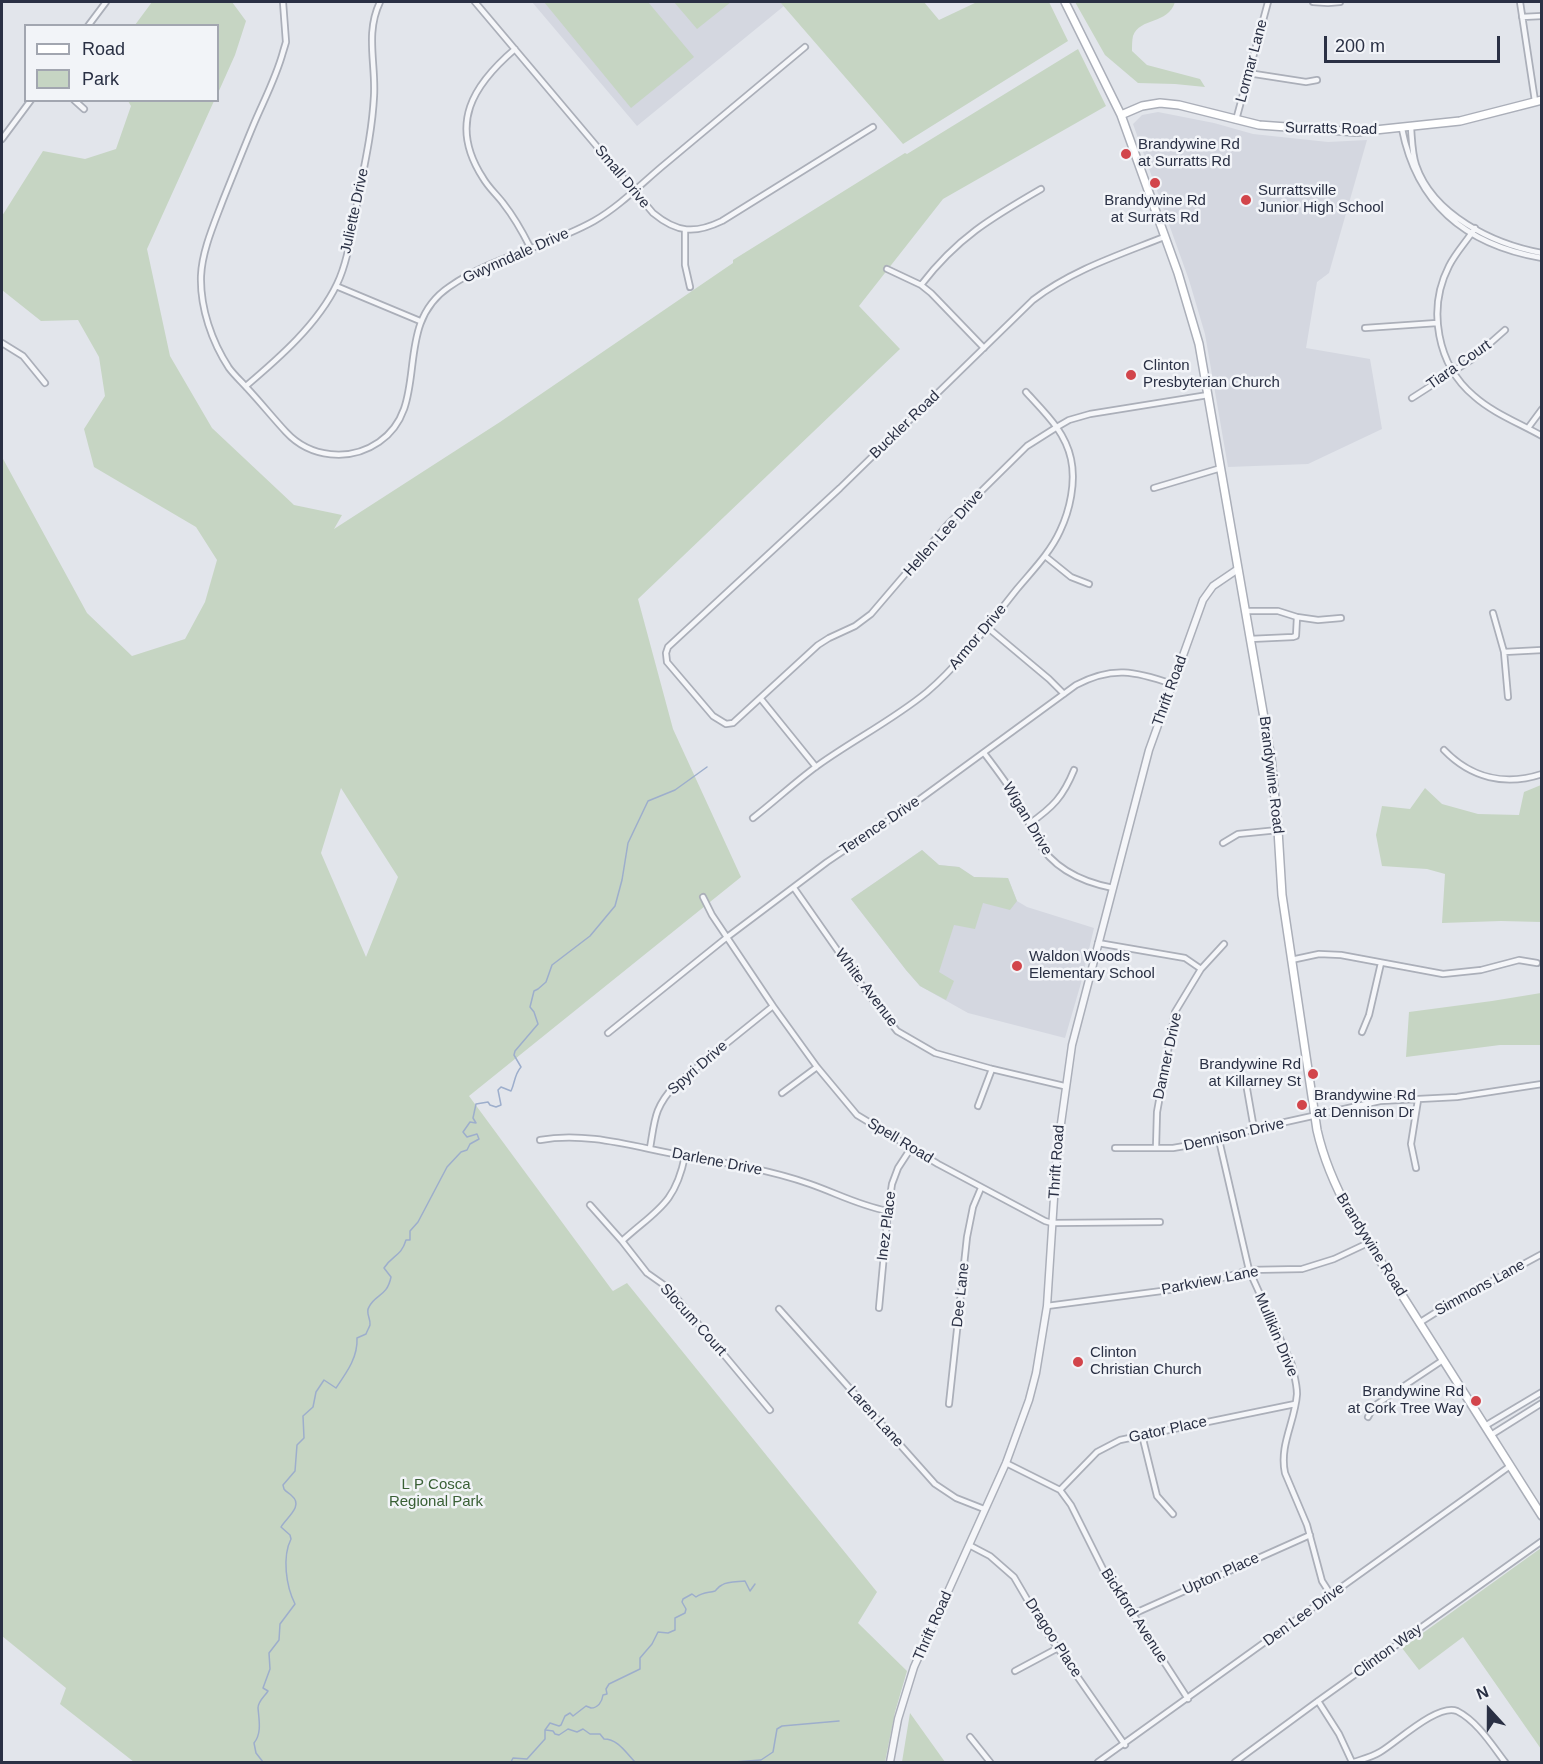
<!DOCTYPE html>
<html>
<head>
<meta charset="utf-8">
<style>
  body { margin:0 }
  #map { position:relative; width:1543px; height:1764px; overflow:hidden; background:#e2e5eb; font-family:Arial,sans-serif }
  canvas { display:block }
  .frame { position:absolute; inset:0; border:3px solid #2a3044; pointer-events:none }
  .legend { position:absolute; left:24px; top:24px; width:195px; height:78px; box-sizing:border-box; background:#f2f4f8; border:2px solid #a2a6b0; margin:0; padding:8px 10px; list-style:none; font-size:18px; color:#2a3044 }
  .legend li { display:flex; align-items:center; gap:12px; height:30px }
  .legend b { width:30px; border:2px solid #a2a6b0 }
  .north { position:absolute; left:1459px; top:1680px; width:60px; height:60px; -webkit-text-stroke:4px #f2f4f8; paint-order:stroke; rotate:339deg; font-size:16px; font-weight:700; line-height:24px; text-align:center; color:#2a3044 }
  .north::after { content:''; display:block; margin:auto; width:21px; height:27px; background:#2a3044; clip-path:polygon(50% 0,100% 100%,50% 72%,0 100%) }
  .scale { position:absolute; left:1324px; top:36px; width:176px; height:27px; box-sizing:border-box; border:3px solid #2a3044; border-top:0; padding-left:8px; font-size:18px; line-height:21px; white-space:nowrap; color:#2a3044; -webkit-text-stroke:4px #f2f4f8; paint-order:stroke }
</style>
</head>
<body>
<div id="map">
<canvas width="1543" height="1764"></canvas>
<div class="frame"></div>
<ul class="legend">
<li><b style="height:8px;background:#fff"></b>Road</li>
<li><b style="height:16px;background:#c6d5c3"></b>Park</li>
</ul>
<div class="north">N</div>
<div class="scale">200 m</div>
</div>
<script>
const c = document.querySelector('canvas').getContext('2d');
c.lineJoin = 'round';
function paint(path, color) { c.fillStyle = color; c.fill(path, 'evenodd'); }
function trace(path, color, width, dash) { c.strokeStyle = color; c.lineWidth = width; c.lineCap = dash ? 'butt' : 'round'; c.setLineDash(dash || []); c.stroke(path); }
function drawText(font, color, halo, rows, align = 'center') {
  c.font = font + ' Arial,sans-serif'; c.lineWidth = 5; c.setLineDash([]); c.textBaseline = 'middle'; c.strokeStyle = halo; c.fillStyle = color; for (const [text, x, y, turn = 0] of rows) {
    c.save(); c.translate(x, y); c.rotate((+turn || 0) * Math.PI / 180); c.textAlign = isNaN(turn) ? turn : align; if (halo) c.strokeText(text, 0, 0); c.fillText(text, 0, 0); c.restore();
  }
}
paint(new Path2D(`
  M532,2H780L784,6L637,126Z
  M1158,112L1214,123L1253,134L1328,142L1367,140L1329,273L1317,282L1306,348L1370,359L1382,429L1308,464L1228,467L1205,334L1189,280L1133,124L1142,115Z
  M922,850L939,865L959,867L974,877L1008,878L1017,901L1027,907L1094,928L1081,983L1065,1038L968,1013L920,986L906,970L851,899Z`), '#d4d7e0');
paint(new Path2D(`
  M152,2H232L246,21L235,55L218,93V26L135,25Z
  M544,2H648L694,57L631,108Z
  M674,2H731L697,29Z
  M780,2H924L939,20L977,2H1049L1068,41L903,144Z
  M1075,2H1175C1168,25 1140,17 1133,36C1132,40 1132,46 1132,51L1147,65L1200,79L1205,87L1175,84L1138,83L1105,55Z
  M1078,49L1106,106L943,199L859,306L900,349L638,599L673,729L741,877L469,1096L612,1290L613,1291L627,1283L877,1592L858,1623L907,1671L895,1712L885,1762H134L60,1704L66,1688L2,1636V457L87,613L132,656L185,639L205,602L217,560L196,527L94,467L84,429L105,396L99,357L78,320L41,321L2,290V216L43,151L85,159L116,149L131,106L128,101H214L147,249L170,356L212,428L294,505L342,515L334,529L500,422L733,263V260L905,153L907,154ZM341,788L398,877L366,957L321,853Z
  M1541,785V922L1501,921L1442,923L1445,874L1427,869L1382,866L1376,835L1382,806L1410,809L1425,788L1442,804L1478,814L1519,815L1524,792Z
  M922,850L939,865L959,867L974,877L1008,878L1017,901L1010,910L983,903L975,929L954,925L939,972L954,981L946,1000L920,986L906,970L851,899Z
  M1541,993V1045H1500L1406,1057L1409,1012L1492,1001Z
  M1541,1548V1749L1463,1637L1419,1670L1402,1648Z
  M910,1713L945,1762H902Z`), '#c6d5c3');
trace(new Path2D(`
  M546,1730L553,1731L555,1734L559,1735L568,1729L577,1732L583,1729L590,1734H600L604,1739C618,1739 626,1753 635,1762
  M263,1762L256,1753L254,1743C262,1733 259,1720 258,1708C258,1701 265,1696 268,1691L263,1688L270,1669L269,1653L279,1640L280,1624L295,1604C286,1586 282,1557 291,1539L290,1535L281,1527C286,1518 304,1506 292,1496C289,1493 286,1492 284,1489L283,1485L295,1471L297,1445L304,1438L303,1416L313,1407L316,1392L324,1380L336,1388C347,1372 358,1357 357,1338L366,1334C367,1331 369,1328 370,1325C371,1318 365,1313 369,1307C375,1294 387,1297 391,1277L384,1268C392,1255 401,1257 406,1240H410V1231L418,1222L447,1167L461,1152L467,1150L470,1144L479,1139L477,1134L467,1137L463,1132L470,1122L476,1123L473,1118L476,1104L488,1102L490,1105L496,1107L501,1105L498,1090L501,1087L511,1091C515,1083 514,1075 521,1067L514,1055L515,1051L538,1024L534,1012L530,1007L534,991L538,989L546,982L552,965L590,936L615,906L622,880L628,843L648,801L675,790L707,767
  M511,1762L513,1758L527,1759L545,1739V1730L550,1723L559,1726L561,1725L565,1716L570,1713L573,1716L586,1706L591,1708C598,1708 602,1702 603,1695L607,1694L606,1689L609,1684L640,1669V1658L652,1644L658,1632L668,1633L675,1630V1618L685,1613L686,1609L682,1602L683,1599L692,1594L696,1597C703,1592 708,1593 715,1591C717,1589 719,1586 722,1585C728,1581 739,1582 745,1581L750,1591L755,1584
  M734,1762L761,1760L773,1752L777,1729L782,1726L839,1721`), '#9daecc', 1.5);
const minor = new Path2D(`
  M283,2L286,42L283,52C276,78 263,102 253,126C243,150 233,175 223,200C214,224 202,251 201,276C200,308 212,342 229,368C235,376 242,382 248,389C261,403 273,418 286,432C310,458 350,462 379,442C433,405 390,327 449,287C493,256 548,247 594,221C620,206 642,183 665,164C712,125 759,86 805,47
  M475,2L653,213C677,233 695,234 722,221L873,127
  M1313,2L1328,3L1340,2
  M1520,2L1535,101
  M1522,17L1542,16
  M88,26L106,2
  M515,49C473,85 448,124 483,178C488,187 497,195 503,203C514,217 522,231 530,247
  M1248,73L1306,82L1317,80
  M74,100L84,109
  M1236,120L1268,2
  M1411,128C1412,140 1412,153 1416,165C1433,215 1493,244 1542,253
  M1402,129C1417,205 1466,245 1542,258
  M2,139L31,100
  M1475,228C1467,241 1456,252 1449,266C1427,309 1437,365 1474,396C1493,413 1519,423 1542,436
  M685,230V265L690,287
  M1164,237C1119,255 1072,270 1033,300L840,488L668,647L666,653L667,662L713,716L726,724L733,723L818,645L829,638L855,626L871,614L948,524L1027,446L1057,427L1069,420L1090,414L1208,395
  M887,269L921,285L931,293L984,348
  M921,285C957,238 991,218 1041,189
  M336,286L420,321
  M1365,328L1437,323
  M2,343L23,356L45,383
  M246,386C279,358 318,324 337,284C348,261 351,234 356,209C363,171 372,135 374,96C376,64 365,33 380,2
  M1412,398L1471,360L1505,330
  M1528,428L1542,409
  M1154,488L1221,468
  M1045,556L1071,577L1089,584
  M1245,611H1278L1297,617L1318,620L1341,618
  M1493,613L1504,652L1508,697
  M987,627L1049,679L1064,694
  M1250,639L1293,637L1296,636L1297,617
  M1504,652L1542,650
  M761,699L816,767
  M1444,750C1471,778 1505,786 1542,774
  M984,753C997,770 1010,787 1021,806C1027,817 1031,829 1037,840C1053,869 1082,882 1113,888
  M753,818C775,801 795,782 817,766C853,740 893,720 927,692C961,663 989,624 1017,589C1032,571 1050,553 1060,531C1070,510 1076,482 1071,459C1065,431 1045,413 1026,392
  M1029,824C1053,807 1063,797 1074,770
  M1223,843L1238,834L1278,830
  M794,888L861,984L897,1031L935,1053L992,1069L1064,1086
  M703,897L712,915L773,1006L817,1067L857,1115L938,1164L1045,1221L1052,1223L1160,1222
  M1098,943L1185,958L1201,969
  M1291,960L1319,954L1341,955L1443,974L1481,970L1519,960L1537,963
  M1362,1032L1369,1015L1381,963
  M608,1033L726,938L827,862L920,799L1076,685C1112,666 1135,671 1172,684
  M1247,1089L1254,1129
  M782,1093L817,1067
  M978,1106L992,1069
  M540,1140C588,1131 638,1148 685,1156C727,1163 770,1170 810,1184C836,1193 860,1206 888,1211
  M1219,1140L1249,1270L1292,1365C1294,1375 1297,1384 1297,1394C1295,1422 1279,1445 1285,1473L1307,1525L1322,1581L1331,1595
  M650,1148C655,1119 654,1108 675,1085L773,1006
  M1115,1148H1173L1219,1140L1254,1129L1380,1101L1457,1097L1542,1084
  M1156,1148L1157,1112L1175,1012L1201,969L1224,944
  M1416,1168L1411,1144L1418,1100
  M590,1205L622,1241L647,1273L664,1285L680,1302L770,1410
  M622,1241C656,1210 675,1205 685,1156
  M1047,1306L1192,1287L1249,1270L1302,1269L1334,1259L1368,1243
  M879,1308L888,1211L892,1184L898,1168L911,1148
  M779,1309L935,1484L956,1498L984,1509
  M1419,1323L1446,1306L1542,1254
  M949,1404L967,1237L973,1207L981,1188
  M1368,1417L1374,1406L1443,1360
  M1485,1426L1542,1392
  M1142,1435L1157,1496L1173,1514
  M1491,1435L1542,1403
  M1006,1463L1060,1490L1071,1505L1110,1583L1133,1614L1188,1699
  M1060,1490L1097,1452L1120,1440L1295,1404
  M969,1545L990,1556L1014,1577L1045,1630L1125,1745
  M1133,1614L1310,1535
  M1015,1671L1058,1648
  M1318,1701L1339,1734L1352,1762
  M970,1737L990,1762
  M1098,1762L1510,1466
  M1235,1762L1318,1701L1542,1541
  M1354,1762C1363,1759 1372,1757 1380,1752C1397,1742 1438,1703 1457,1711C1477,1721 1492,1745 1505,1762`);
const tertiary = new Path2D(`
  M890,1762L898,1719L914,1667L1006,1463L1029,1400L1036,1373L1047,1306L1057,1152L1072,1045L1149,750L1203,600L1213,586L1238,569`);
const secondary = new Path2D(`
  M1065,2L1121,115L1178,273L1199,344L1271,758L1278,830L1282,895L1317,1130C1324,1161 1335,1186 1350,1213L1542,1516
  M1121,115L1142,106L1160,103L1179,105L1259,125L1356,132L1460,121L1542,100`);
trace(minor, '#abafb9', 8);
trace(tertiary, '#abafb9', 9);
trace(secondary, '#abafb9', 10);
trace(minor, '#f5f6f9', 4.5);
trace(tertiary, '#f5f6f9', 6);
trace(secondary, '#fff', 7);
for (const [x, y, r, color] of [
  [1126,154,6,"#d2454b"],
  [1155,183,6,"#d2454b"],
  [1246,200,6,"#d2454b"],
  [1131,375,6,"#d2454b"],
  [1017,966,6,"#d2454b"],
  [1313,1074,6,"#d2454b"],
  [1302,1105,6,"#d2454b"],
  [1078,1362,6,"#d2454b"],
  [1476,1401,6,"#d2454b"]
]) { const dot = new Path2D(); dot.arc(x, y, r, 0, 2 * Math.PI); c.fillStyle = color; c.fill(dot); trace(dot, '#f2f4f8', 2); }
drawText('15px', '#2a3044', '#f2f4f8', [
  ["Lormar Lane",1252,61,-75],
  ["Surratts Road",1331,129,1],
  ["Small Drive",622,177,50],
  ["Juliette Drive",355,211,-78],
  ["Gwynndale Drive",516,256,-24],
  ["Tiara Court",1459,365,-35],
  ["Buckler Road",905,425,-44],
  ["Hellen Lee Drive",944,533,-48],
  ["Armor Drive",978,637,-50],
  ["Thrift Road",1170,691,-70],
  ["Brandywine Road",1271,775,83],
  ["Wigan Drive",1027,819,59],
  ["Terence Drive",880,826,-34],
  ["White Avenue",866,988,53],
  ["Danner Drive",1168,1056,-78],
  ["Spyri Drive",698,1068,-41],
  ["Dennison Drive",1234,1135,-13],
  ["Spell Road",900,1141,31],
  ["Darlene Drive",717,1162,11],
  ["Thrift Road",1057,1162,-86],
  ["Inez Place",887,1226,-83],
  ["Brandywine Road",1371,1245,58],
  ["Parkview Lane",1210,1281,-11],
  ["Simmons Lane",1480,1288,-29],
  ["Dee Lane",961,1295,-84],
  ["Slocum Court",693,1320,48],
  ["Mullikin Drive",1276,1335,67],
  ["Laren Lane",875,1417,48],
  ["Gator Place",1168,1430,-12],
  ["Upton Place",1221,1574,-24],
  ["Den Lee Drive",1304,1615,-36],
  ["Bickford Avenue",1134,1616,57],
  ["Thrift Road",933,1626,-66],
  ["Dragoo Place",1053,1638,57],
  ["Clinton Way",1388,1651,-36]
]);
drawText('15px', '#2a3044', '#f2f4f8', [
  ["Brandywine Rd",1138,145],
  ["at Surratts Rd",1138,162],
  ["Surrattsville",1258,191],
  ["Junior High School",1258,208],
  ["Brandywine Rd",1155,201,"center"],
  ["at Surrats Rd",1155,218,"center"],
  ["Clinton",1143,366],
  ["Presbyterian Church",1143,383],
  ["Waldon Woods",1029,957],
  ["Elementary School",1029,974],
  ["Brandywine Rd",1301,1065,"right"],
  ["at Killarney St",1301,1082,"right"],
  ["Brandywine Rd",1314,1096],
  ["at Dennison Dr",1314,1113],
  ["Clinton",1090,1353],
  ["Christian Church",1090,1370],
  ["Brandywine Rd",1464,1392,"right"],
  ["at Cork Tree Way",1464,1409,"right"]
], 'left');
drawText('15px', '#3a6036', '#f2f4f8', [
  ["L P Cosca",436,1485],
  ["Regional Park",436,1502]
]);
</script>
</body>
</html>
